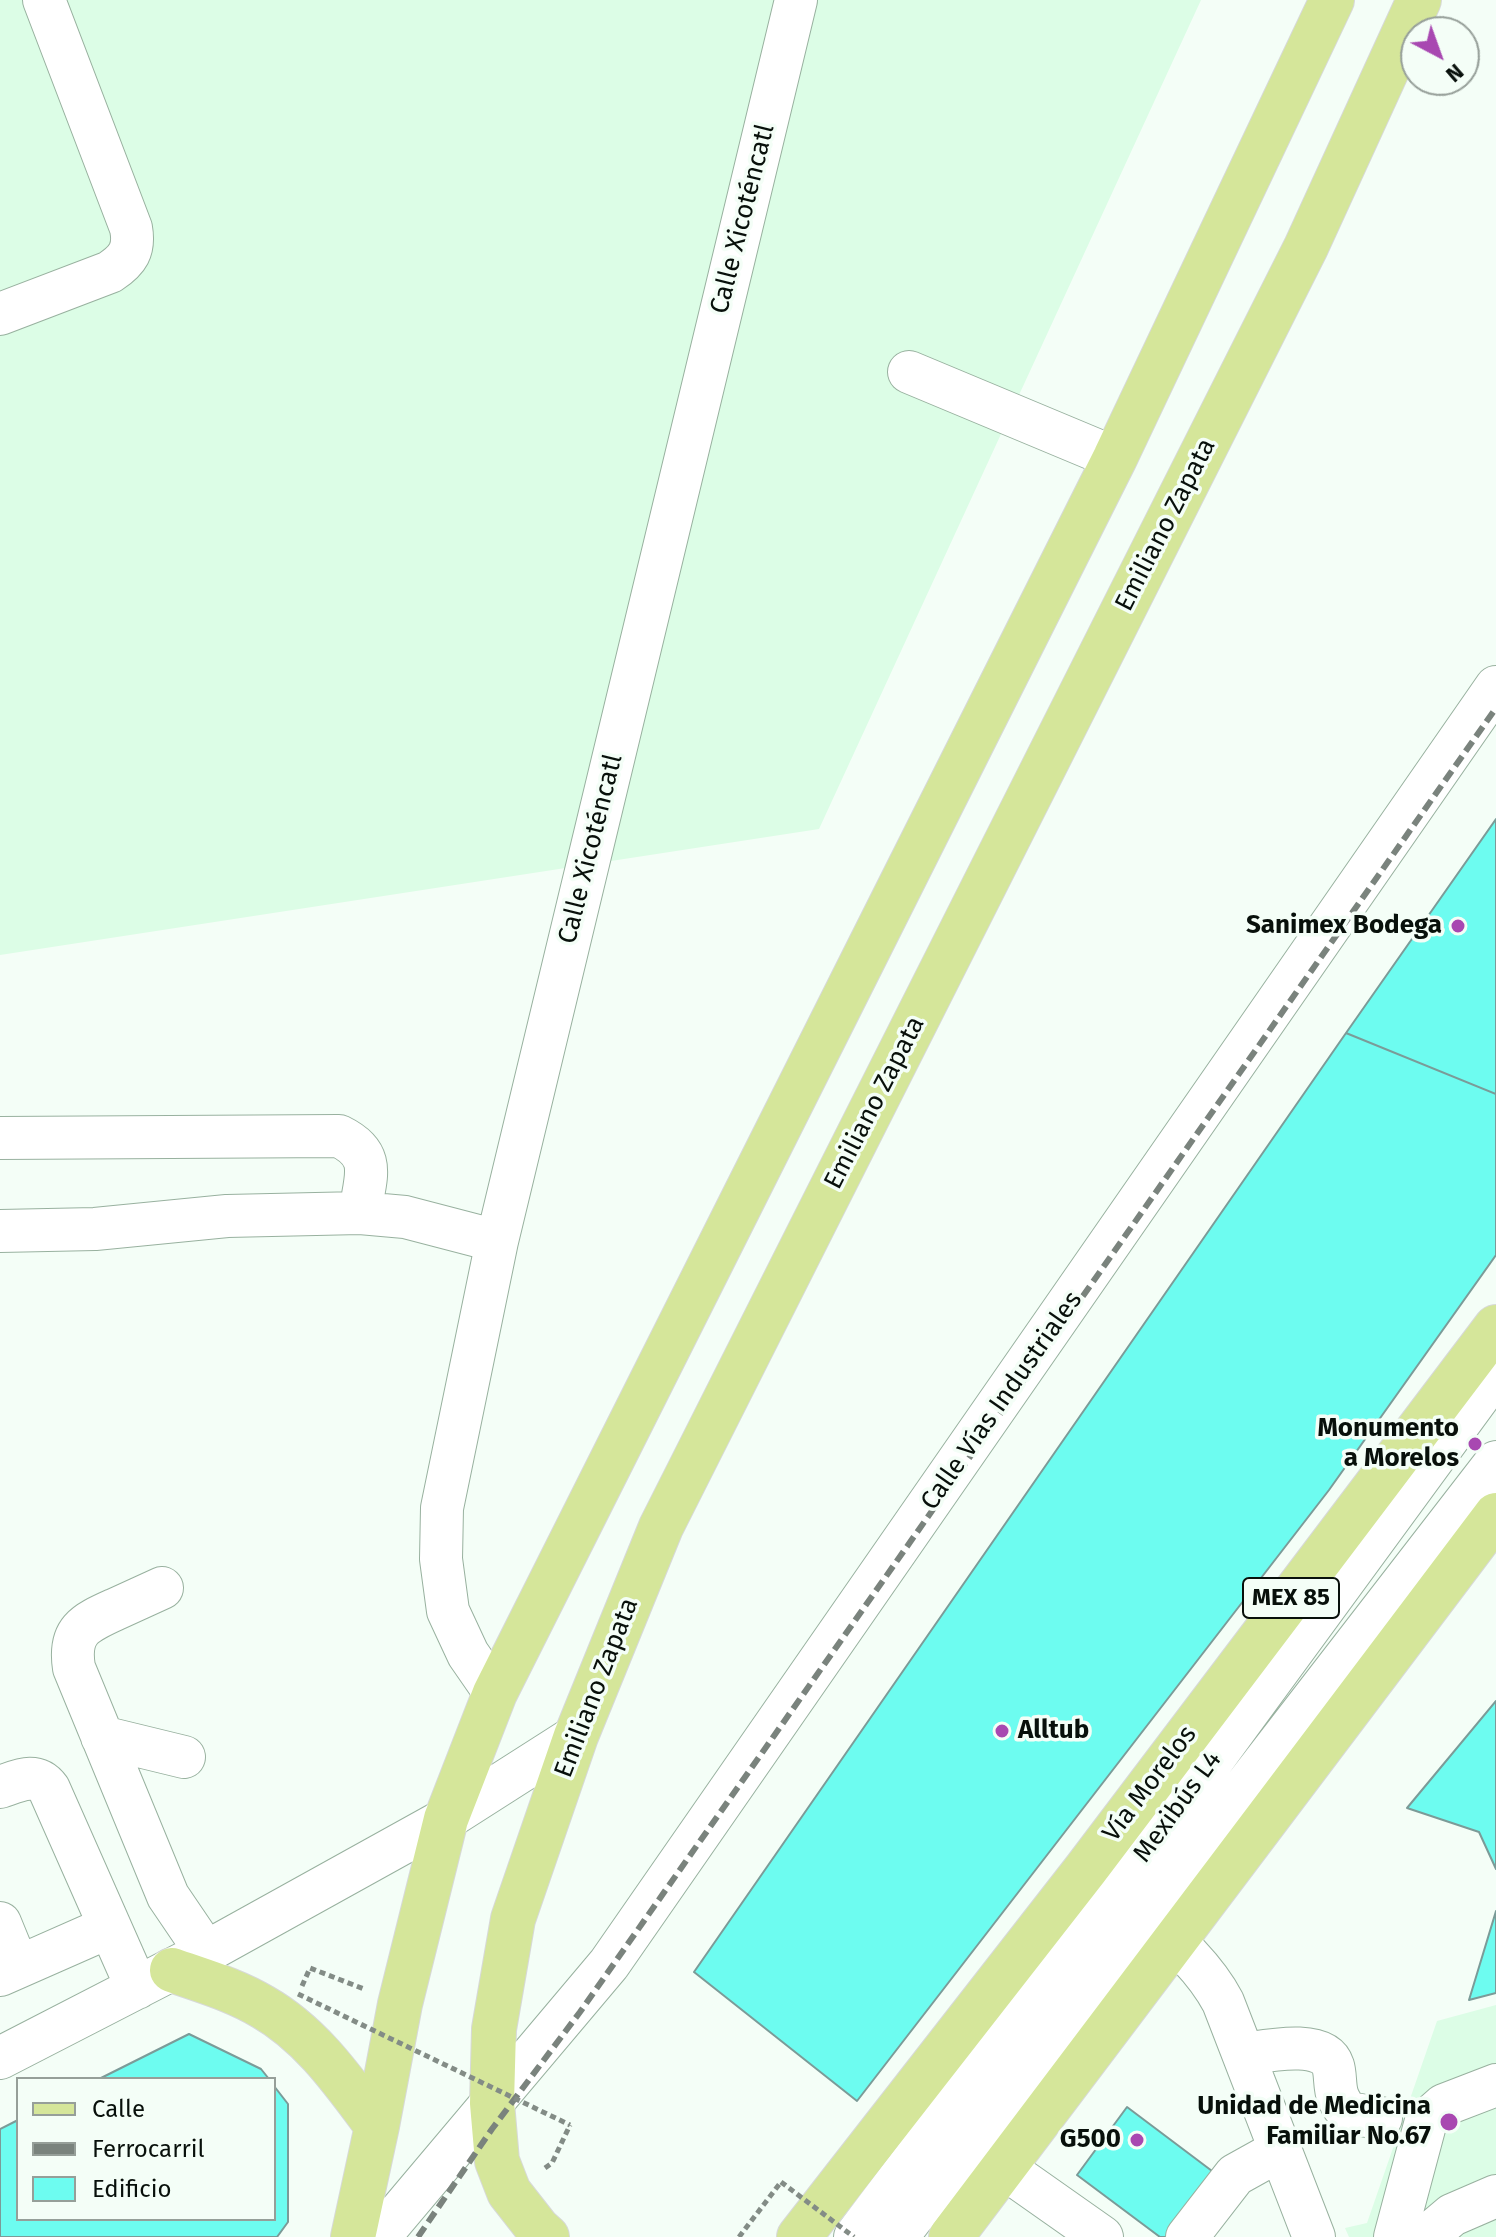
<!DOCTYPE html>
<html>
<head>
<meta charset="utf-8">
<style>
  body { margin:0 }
  #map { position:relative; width:1496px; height:2237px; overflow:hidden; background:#f4fef7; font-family:"Fira Sans",sans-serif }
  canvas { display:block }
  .legend { position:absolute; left:16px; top:2077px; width:260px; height:144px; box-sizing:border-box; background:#f4fef7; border:2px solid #969f99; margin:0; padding:10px 14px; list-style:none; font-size:24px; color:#08100b }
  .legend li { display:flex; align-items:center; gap:16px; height:40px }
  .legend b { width:40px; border:2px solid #969f99 }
  .north { position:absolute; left:1400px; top:16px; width:80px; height:80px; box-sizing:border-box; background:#f4fef7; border:2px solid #969f99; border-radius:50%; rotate:139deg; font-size:22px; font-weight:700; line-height:32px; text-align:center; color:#08100b }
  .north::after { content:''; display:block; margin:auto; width:28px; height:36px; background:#a848b1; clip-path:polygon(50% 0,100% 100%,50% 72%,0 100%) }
</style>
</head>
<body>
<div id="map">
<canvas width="1496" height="2237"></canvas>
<ul class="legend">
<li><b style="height:10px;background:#d5e69a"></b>Calle</li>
<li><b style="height:10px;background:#7a837d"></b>Ferrocarril</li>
<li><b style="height:22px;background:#6dfcf0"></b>Edificio</li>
</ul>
<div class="north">N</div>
</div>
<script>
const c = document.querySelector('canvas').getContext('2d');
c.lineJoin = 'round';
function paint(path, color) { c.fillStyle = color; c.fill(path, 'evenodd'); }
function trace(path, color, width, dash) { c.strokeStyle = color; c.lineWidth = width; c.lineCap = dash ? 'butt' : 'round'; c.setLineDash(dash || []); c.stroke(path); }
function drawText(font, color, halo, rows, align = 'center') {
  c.font = font + ' "Fira Sans",sans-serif'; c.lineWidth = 7; c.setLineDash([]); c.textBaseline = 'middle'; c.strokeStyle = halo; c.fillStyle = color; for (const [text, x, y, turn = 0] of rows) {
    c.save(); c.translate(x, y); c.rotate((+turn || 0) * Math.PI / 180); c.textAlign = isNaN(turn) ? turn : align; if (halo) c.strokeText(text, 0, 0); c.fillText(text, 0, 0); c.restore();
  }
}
paint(new Path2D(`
  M0,0H1201L819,829L0,955Z
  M1496,2005V2237H1349L1345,2228L1367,2223L1437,2021Z`), '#dcfde6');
const building = new Path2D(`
  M1496,819V1094L1346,1033Z
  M1346,1033L1496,1094V1255L1329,1490L857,2101L694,1972Z
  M1496,1701V1869L1479,1832L1407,1808Z
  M1496,1911V1993L1469,2000Z
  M189,2034L261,2069L269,2079H99Z
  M274,2086L288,2104V2222L277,2237H0V2129L18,2120V2219H274Z
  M1127,2107L1216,2174L1169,2237H1160L1077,2175Z`);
paint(building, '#6dfcf0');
trace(building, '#7b9b98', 2);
const minor = new Path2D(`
  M0,314L110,272C128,260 135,250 131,228L44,0
  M909,372L1115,458
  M0,1138L339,1136C378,1155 365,1177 360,1213
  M0,1231L95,1229L227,1216L360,1213L405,1217L497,1241
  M162,1588C147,1595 131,1602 116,1609C85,1623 68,1630 74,1668L168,1896L206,1952
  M495,1693L468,1654L448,1611L441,1559L442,1508L497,1241L796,0
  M102,1737L184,1757
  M0,1787C18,1781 36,1771 49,1789L137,1988
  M1147,1917C1176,1942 1205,1968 1223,2002L1314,2237
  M0,1923L18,1967
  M0,1975L109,1927
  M1245,2054C1266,2051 1324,2038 1333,2066C1336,2075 1334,2087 1338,2097C1340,2102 1344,2109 1349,2112C1358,2116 1371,2116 1381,2118
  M0,2058L206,1952L446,1819L576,1736
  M1004,2168L1102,2237
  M379,2237L609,1964L1496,687
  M855,2237L1116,1892L1496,1373
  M897,2237L1496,1462
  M1187,2237L1235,2175L1280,2150
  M1395,2237L1426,2121L1444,2105L1496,2085
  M1426,2237L1452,2215L1496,2196`);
const major = new Path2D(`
  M172,1970C203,1981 235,1990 263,2007C312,2035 344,2082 377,2126
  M353,2237L377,2126L400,2004L446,1819L495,1693L1115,458L1332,0
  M547,2237L538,2229L509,2192L497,2161L492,2103L494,2029L513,1919L576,1736L661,1527L1306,247L1419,0
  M799,2237L1086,1869L1496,1327
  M951,2237L1496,1515`);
trace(minor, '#98b19f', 44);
trace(major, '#d7d9d8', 46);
trace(new Path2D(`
  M302,1986L310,1968L364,1989
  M545,2168L552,2163L570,2125
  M739,2237L781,2182`), '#838c86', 5, [6, 4]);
trace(minor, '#fff', 42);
trace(major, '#d5e69a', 44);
trace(new Path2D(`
  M418,2237L492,2129L580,2012L1496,708`), '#7a837d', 6, [12, 6]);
trace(new Path2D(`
  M298,1994L570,2125
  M781,2182L854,2237`), '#838c86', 5, [6, 4]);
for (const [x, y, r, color] of [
  [1458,926,8,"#a848b1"],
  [1475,1444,8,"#a848b1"],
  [1002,1731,8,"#a848b1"],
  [1449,2122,10,"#a848b1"],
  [1137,2140,8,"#a848b1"]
]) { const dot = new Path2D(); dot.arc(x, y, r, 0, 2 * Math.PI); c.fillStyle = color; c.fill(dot); trace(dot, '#f4fef7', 3); }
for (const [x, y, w] of [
  [1291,1598,96]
]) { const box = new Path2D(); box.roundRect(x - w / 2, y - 20, w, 40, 6); c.fillStyle = '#f4fef7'; c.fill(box); trace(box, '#08100b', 2); }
drawText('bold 24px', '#08100b', null, [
  ["MEX 85",1291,1598]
]);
drawText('26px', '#08100b', '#f4fef7', [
  ["Calle Xicoténcatl",743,219,-76],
  ["Emiliano Zapata",1166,525,-63],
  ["Calle Xicoténcatl",591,849,-76],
  ["Emiliano Zapata",875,1103,-63],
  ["Calle Vías Industriales",1002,1401,-55],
  ["Emiliano Zapata",597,1688,-69],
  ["Vía Morelos",1150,1784,-53],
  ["Mexibús L4",1178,1807,-54]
]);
drawText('bold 26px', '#08100b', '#f4fef7', [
  ["Sanimex Bodega",1442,926],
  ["Monumento",1459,1429],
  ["a Morelos",1459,1459],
  ["Alltub",1018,1731,"left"],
  ["Unidad de Medicina",1431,2107],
  ["Familiar No.67",1431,2137],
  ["G500",1121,2140]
], 'right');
</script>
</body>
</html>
